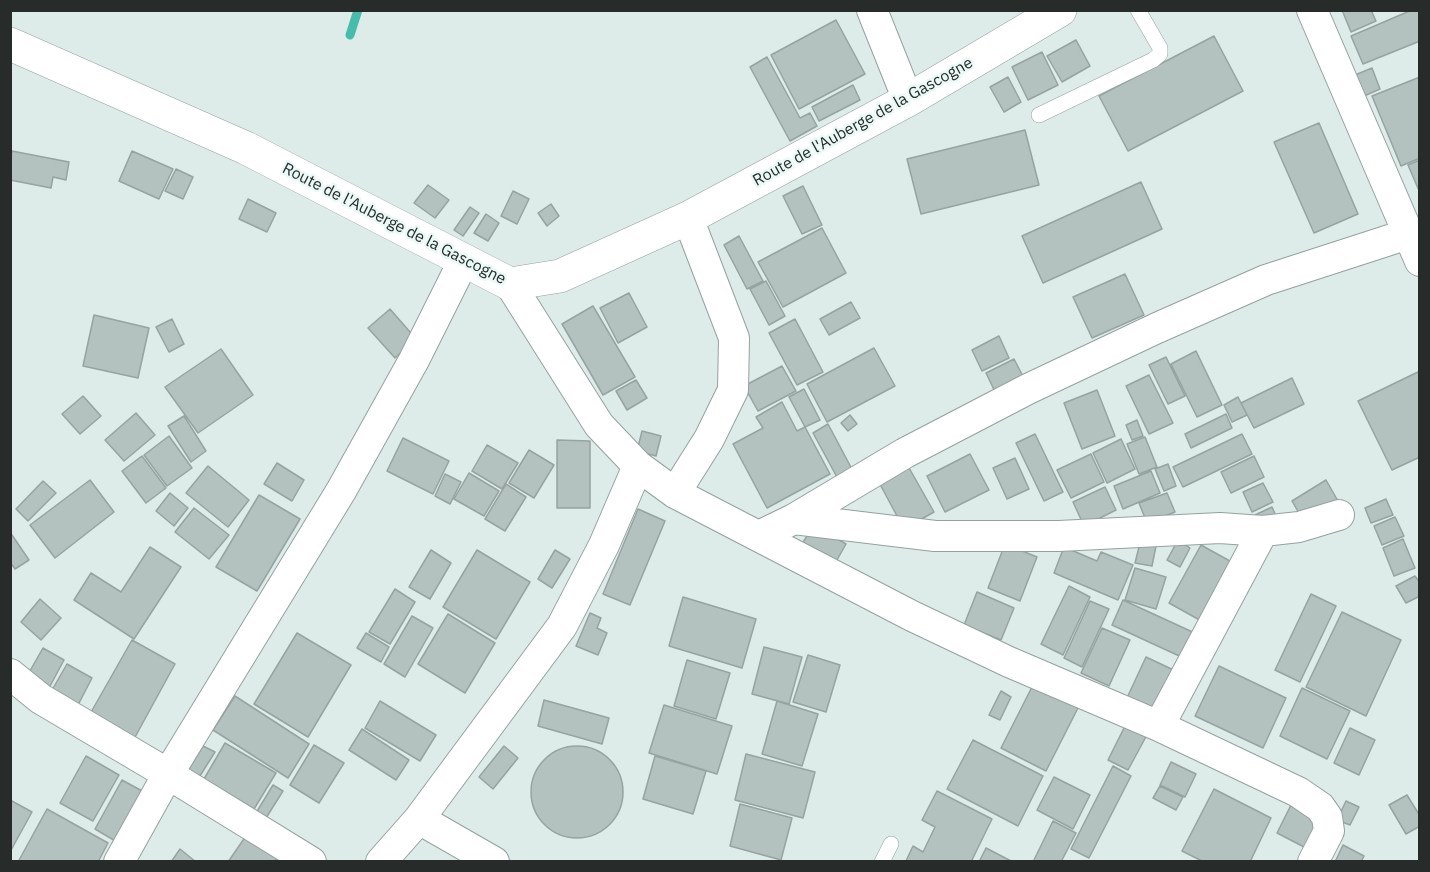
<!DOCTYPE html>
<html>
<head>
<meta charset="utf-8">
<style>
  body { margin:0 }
  #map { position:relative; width:1430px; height:872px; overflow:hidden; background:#ddece9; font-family:"IBM Plex Sans",sans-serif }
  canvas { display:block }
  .frame { position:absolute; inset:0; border:12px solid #272c2b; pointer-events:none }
</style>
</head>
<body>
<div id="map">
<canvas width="1430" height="872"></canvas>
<div class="frame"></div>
</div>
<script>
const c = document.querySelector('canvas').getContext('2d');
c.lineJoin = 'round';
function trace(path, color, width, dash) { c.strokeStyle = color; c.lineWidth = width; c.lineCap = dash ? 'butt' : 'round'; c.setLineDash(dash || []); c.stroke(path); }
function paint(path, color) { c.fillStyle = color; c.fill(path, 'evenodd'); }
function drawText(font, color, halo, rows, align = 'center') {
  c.font = font + ' "IBM Plex Sans",sans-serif'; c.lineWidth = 5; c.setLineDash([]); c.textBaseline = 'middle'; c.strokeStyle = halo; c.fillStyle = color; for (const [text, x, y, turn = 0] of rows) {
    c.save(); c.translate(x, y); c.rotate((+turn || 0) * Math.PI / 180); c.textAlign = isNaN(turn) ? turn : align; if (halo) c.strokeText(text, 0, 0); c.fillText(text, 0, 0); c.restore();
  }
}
trace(new Path2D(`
  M350,35L358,10`), '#48bcac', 9);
const building = new Path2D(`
  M1342,10H1371L1376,21L1351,32Z
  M1412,10H1420V41L1363,64L1351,36Z
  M836,20L865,74L799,109L771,55Z
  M1214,36L1243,91L1128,151L1099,96Z
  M1076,40L1090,66L1062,82L1047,56Z
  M1042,52L1058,85L1028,100L1012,67Z
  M767,57L800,118L810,113L817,126L790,141L750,67Z
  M1372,68L1380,89L1364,96L1355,75Z
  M1008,77L1021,102L1004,112L990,87Z
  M1420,77V158L1401,166L1372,96Z
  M853,85L860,100L819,121L812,107Z
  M1319,123L1358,214L1314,233L1274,142Z
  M1025,130L1039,185L921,214L907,159Z
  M12,151L69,162L66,180L53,177L51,188L10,180V163Z
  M132,151L173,169L159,199L119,181Z
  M1420,160V193L1408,165Z
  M176,169L193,177L183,199L165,191Z
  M1141,182L1162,229L1043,283L1022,236Z
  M428,185L449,200L435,218L414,203Z
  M803,186L822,225L802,234L783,196Z
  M513,191L529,199L517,224L501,216Z
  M248,199L276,213L267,232L239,219Z
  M551,204L559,216L547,226L538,213Z
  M470,207L479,213L463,236L454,230Z
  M486,214L499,223L488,241L474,233Z
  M822,228L846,273L783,307L758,262Z
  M739,236L763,281L747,289L724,245Z
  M1125,274L1144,315L1092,338L1073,297Z
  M766,281L785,316L769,325L750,289Z
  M629,293L647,327L618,343L600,308Z
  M851,302L860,318L829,335L820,319Z
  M593,306L635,377L603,395L562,324Z
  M390,309L416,339L395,358L368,328Z
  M94,315L149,328L138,378L83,366Z
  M172,319L184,344L169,352L156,327Z
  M795,319L823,372L797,385L769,333Z
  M999,336L1009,358L982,371L972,350Z
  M874,348L895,386L827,422L807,384Z
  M221,349L253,395L198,433L165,387Z
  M1196,351L1222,405L1197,417L1171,364Z
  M1166,357L1185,396L1168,404L1149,365Z
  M1014,359L1027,384L998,398L986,373Z
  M782,366L796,391L758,411L744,386Z
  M1420,371V457L1392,470L1358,401Z
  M1149,375L1173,423L1149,434L1126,386Z
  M1292,378L1304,404L1254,428L1241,403Z
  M636,380L647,398L627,410L616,391Z
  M804,389L820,420L805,427L789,397Z
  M1097,390L1115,436L1082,449L1064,403Z
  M83,396L101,416L80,434L62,414Z
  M1238,397L1247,415L1232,422L1224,405Z
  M782,402L797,431L805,427L830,474L767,508L733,444L763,428L756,417Z
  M136,413L155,435L124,461L105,440Z
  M1226,414L1232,428L1191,448L1185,434Z
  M850,415L857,424L848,431L841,423Z
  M184,416L206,451L191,462L168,426Z
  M1137,420L1143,436L1132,440L1126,425Z
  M828,424L853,471L838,479L813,433Z
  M642,431L661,436L656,456L637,451Z
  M1035,434L1063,492L1044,501L1016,443Z
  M1242,434L1252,454L1183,487L1173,467Z
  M169,436L192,468L167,486L144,455Z
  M1145,437L1157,467L1139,474L1127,444Z
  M403,438L449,461L433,494L387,471Z
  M1121,439L1135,469L1107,483L1093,453Z
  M557,440L590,441V508H557Z
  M487,445L518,463L502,489L472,471Z
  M529,450L554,465L534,498L509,483Z
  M970,454L989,490L945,512L927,476Z
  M1091,454L1104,482L1071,498L1057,470Z
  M142,456L166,488L146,503L122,471Z
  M1254,456L1264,477L1231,493L1221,472Z
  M1015,458L1029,489L1007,499L993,468Z
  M904,459L934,512L904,529L875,475Z
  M277,463L304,480L292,501L264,484Z
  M1168,464L1176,486L1164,491L1155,469Z
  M208,466L249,500L228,527L186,493Z
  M1151,471L1160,493L1123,509L1114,486Z
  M469,473L499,491L484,516L454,499Z
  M445,474L461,482L450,504L435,496Z
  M90,480L114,512L55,558L30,525Z
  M1326,480L1338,501L1304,522L1292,501Z
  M43,481L56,493L28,521L16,509Z
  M1263,483L1273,502L1252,512L1243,492Z
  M506,484L526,497L505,531L485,519Z
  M1105,487L1116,510L1084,526L1073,502Z
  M170,493L188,508L174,526L156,511Z
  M1167,493L1175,512L1147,523L1139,503Z
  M259,495L300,519L257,591L216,567Z
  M1386,499L1393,515L1371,523L1365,508Z
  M1272,507L1276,516L1259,524L1255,515Z
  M194,508L229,535L209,559L175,532Z
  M638,509L665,521L630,605L603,594Z
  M1395,517L1404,536L1382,545L1374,526Z
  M814,525L846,544L833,567L800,547Z
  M10,532L29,560L15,569L10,562Z
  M1403,539L1415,568L1394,576L1383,548Z
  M1178,540L1190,548L1180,567L1167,560Z
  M1140,543L1156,546L1152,566L1135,563Z
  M1005,544L1037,557L1020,601L988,588Z
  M1201,545L1237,565L1205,623L1169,603Z
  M150,547L181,567L134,639L74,600L91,573L121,592Z
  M1064,547L1097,561L1101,552L1133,565L1118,600L1054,573Z
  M431,550L451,563L430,599L409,587Z
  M477,550L530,582L496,639L443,607Z
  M555,550L570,559L552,588L538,579Z
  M1135,568L1166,577L1156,609L1125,600Z
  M1415,576L1420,583V596L1406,603L1396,586Z
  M1069,586L1090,597L1063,655L1041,644Z
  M395,589L415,602L390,644L369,632Z
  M977,592L1014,608L1001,640L964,625Z
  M1311,594L1336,606L1300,682L1275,670Z
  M683,597L756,619L742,668L669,646Z
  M40,599L61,618L41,640L21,622Z
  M1123,600L1199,635L1188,660L1112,625Z
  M1090,601L1109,609L1082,667L1064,658Z
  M1342,612L1401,640L1366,716L1306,687Z
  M590,613L601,618L597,628L607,633L598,655L576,646Z
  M448,614L495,643L465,693L418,664Z
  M412,616L433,628L405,677L384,664Z
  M1102,628L1130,640L1109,686L1081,673Z
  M297,633L351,665L308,737L254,704Z
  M366,633L389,647L381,662L357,648Z
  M132,640L175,664L134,739L90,714Z
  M764,647L802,657L789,704L752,694Z
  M43,648L64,660L49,688L27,676Z
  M808,655L840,665L826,712L793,702Z
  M1146,657L1180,673L1160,716L1126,700Z
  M687,660L730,673L716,719L674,706Z
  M67,664L92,678L78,705L52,690Z
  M1219,666L1286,698L1263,748L1195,716Z
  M1034,683L1079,706L1046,771L1001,748Z
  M1302,688L1350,711L1327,759L1280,736Z
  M1001,691L1011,697L1000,720L989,715Z
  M235,696L309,744L288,778L213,730Z
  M544,700L609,718L602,744L538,726Z
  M380,701L436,735L420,761L365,728Z
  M777,701L818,714L802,766L762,754Z
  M664,705L732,726L717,774L649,753Z
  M1127,722L1148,733L1128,770L1108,760Z
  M1350,728L1375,740L1359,775L1334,763Z
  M362,729L409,760L396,780L349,750Z
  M973,740L1043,776L1018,826L947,789Z
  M225,743L276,773L254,809L204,779Z
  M314,745L344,763L319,803L290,785Z
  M203,746L215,752L198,779L187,772Z
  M504,746L518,758L493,789L479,777Z
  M531 792a46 46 0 1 1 92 0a46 46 0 1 1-92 0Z
  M746,754L815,772L803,818L735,800Z
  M86,756L119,775L93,821L60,803Z
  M655,756L706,771L693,814L643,799Z
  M1171,762L1196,774L1185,797L1160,785Z
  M1113,766L1131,776L1089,858L1071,849Z
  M1054,777L1090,795L1073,829L1037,810Z
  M122,780L144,792L117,842L95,829Z
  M273,785L283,791L266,818L256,813Z
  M1160,786L1183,797L1176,810L1153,798Z
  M1214,789L1271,818L1250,862H1204L1182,851Z
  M937,791L992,819L971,862L906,861L913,846L923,852L935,827L922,820Z
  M1407,795L1420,816V826L1406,834L1389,805Z
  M10,800L32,812L10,852Z
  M1346,801L1359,807L1350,825L1337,820Z
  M740,804L792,818L781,860L730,846Z
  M1291,805L1321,820L1306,848L1277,833Z
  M47,809L108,843L98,862H18Z
  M1053,821L1076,833L1061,862H1033Z
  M250,830L281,852L274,862H228Z
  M1343,845L1364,856L1361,862H1335Z
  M986,848L1013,862H979Z
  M180,849L196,862H171Z`);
paint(building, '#b4c2bf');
trace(building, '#96a3a0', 1.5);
const lane = new Path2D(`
  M1039,115L1153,60L1160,54V48L1138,10
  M882,862L891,844`);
const street = new Path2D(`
  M872,10L908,100
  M1312,10L1420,261
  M510,284L599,425L638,466L675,493L912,616L1009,662L1159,726L1298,792L1320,807L1327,817L1329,831L1313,862
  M675,493L709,439L733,390L734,338L688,218
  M794,519L935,536H1059L1220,528L1263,531L1299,527L1339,515
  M759,536L794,519L905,453L1028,389L1157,328L1266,280L1408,234
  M10,674L41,699L168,774L311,862
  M1159,726L1263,531
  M419,819L494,862
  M119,862L168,774L341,491L414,360L464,260
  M381,862L419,819L562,626L604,545L638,466`);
const secondary = new Path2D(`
  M10,44L246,148L510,284L560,276L688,218L908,100L1060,10`);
trace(lane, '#94a29f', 16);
trace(street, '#94a29f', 32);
trace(secondary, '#94a29f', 34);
trace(lane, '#fff', 15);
trace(street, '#fff', 30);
trace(secondary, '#fff', 33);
drawText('16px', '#272c2b', '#eaf9f6', [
  ["Route de l'Auberge de la Gascogne",863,122,-29],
  ["Route de l'Auberge de la Gascogne",394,224,27]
]);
</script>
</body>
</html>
